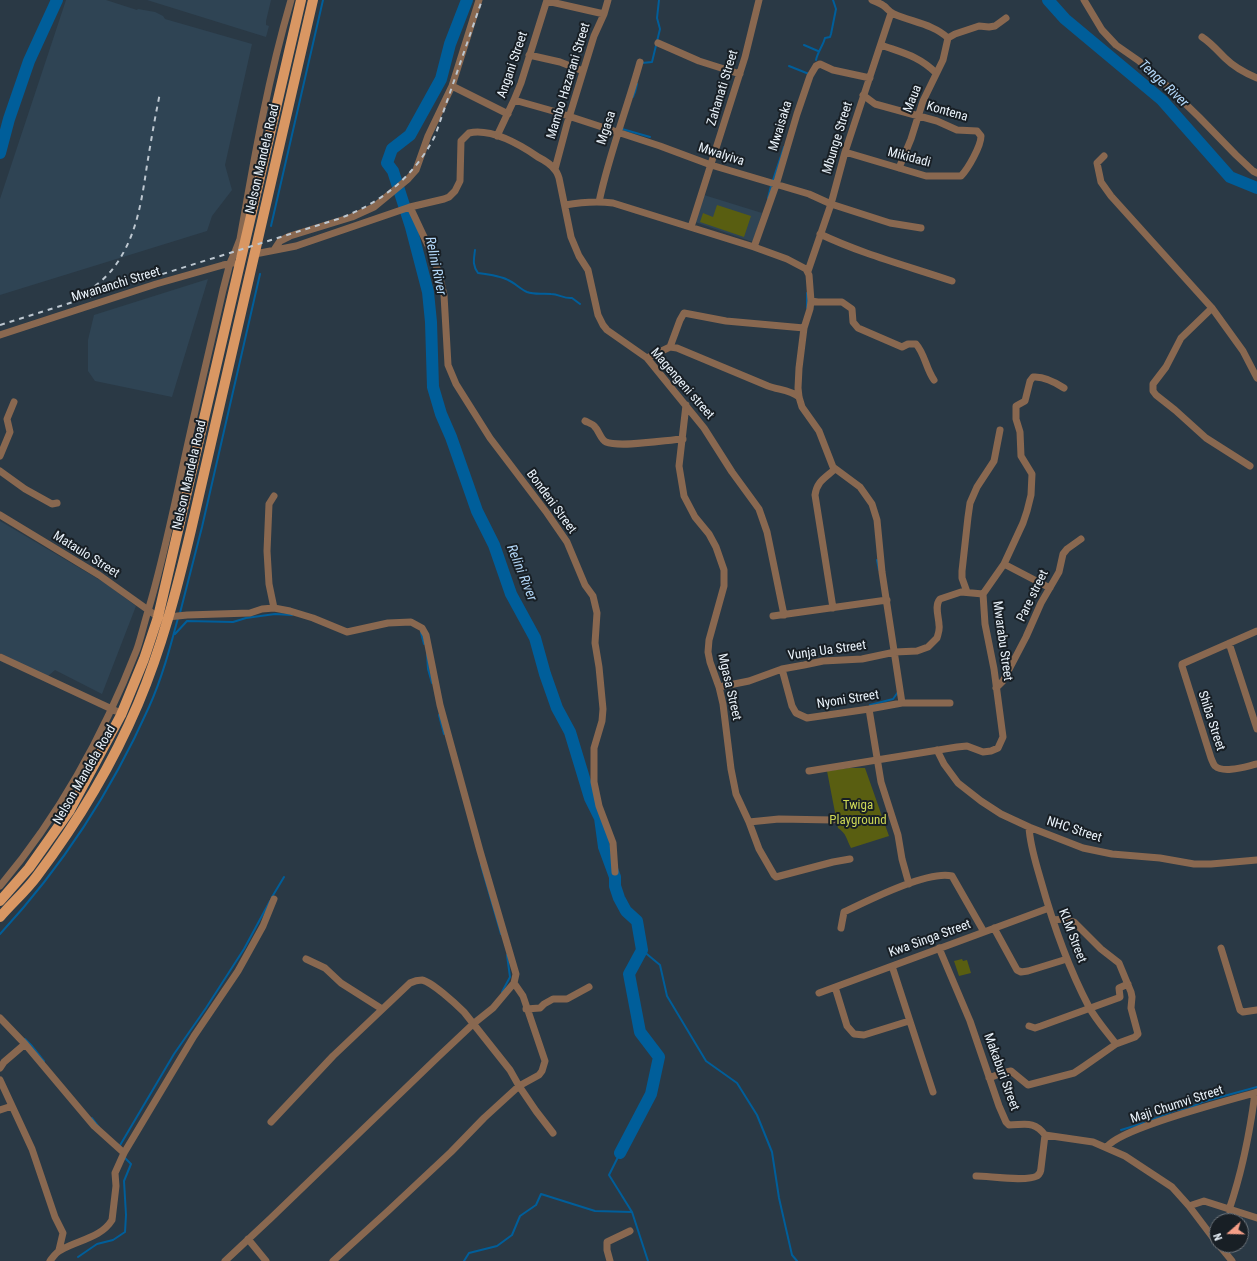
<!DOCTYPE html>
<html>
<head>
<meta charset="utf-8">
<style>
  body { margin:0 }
  #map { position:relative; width:1257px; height:1261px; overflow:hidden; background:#2a3945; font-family:"Roboto Condensed",sans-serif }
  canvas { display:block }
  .north { position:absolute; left:1209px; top:1213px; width:40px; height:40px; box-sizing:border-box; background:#181f25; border:1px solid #6c737a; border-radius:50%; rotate:250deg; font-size:11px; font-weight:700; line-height:16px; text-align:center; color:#e9f2fa }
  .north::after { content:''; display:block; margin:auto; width:14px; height:18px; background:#f49e87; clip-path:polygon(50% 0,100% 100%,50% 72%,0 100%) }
</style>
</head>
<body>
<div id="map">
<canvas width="1257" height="1261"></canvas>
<div class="north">N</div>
</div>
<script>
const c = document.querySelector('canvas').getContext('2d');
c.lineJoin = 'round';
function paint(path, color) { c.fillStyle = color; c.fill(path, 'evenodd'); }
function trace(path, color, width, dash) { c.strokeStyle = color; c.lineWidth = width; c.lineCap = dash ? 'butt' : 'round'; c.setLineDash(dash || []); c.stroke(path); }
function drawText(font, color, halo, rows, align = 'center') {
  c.font = font + ' "Roboto Condensed",sans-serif'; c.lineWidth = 4; c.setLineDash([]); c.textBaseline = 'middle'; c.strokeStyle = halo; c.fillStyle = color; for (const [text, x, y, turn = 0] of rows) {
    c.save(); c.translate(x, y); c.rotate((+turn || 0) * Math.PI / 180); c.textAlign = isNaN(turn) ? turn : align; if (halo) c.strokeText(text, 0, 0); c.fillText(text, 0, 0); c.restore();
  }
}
paint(new Path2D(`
  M66,0H106L137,10L138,9L155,12L163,16L165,19L252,44L225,165L232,190L212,216L207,231L0,295V199Z
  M147,0H271L266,21V25L269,26L266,37Z
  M704,195L762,213L753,242L695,222Z
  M208,279L172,397L95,381L88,371V340L94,315Z
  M0,521L105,583L136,606L102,694L55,670L47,677L0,653Z`), '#2f4454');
paint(new Path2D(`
  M717,205L751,216L744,237L700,222L703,213L713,217Z
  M849,768H865L889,836L851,848C846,839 847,834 838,828L827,771Z
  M962,959L963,961L967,960L971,973L959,976L954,961Z`), '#595e11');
trace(new Path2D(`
  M804,45L818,51
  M816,60C818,51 823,46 825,38L830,37L831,34L836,9L833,0
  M642,63L652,62L660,29L657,18L659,0
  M789,66L809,74
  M633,97L635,92L637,84
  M622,129L650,137
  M773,180L784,147
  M768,198L771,186
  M271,226L323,0
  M475,250C474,259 472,265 478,273C486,274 501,276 508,280C515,283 520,289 527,292C535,295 543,293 551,294C559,294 564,299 572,298L580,304
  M807,308V293
  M877,560L879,570
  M180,613L202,527L260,274
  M421,633L424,644
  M175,634L187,621L233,622L246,618L275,614L292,615
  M427,654L428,669L432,683
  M870,705L893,699L898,692
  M439,715L444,734
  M481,865L501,934
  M272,897L284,877
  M0,934C62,867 112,790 149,707C162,678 170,648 178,618
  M642,950L660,965L667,996L706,1061L737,1083L757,1115L772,1152L779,1198L792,1255L797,1261
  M502,992L510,977L507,955
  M25,1039L32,1046L44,1061
  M92,1118L99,1127
  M1152,1120L1176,1110L1188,1109L1202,1102L1257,1087
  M1121,1130L1144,1123
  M119,1147L174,1054L206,1008L244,949L270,901
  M620,1153L609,1175L632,1212L648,1261
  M78,1257L97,1244L113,1240L125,1232L126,1215L124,1181L131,1164L124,1157
  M464,1261L469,1253L497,1246L512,1235L520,1216L536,1205L541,1194L595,1211L632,1212`), '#005e9a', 2);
trace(new Path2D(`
  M467,0L450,44L441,79L410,135L392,149L387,163L393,171L411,227L428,292L431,322L433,387L441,414L451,437L477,511L494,545L511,594L535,638L545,674L557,708L570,732L590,798L600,818L604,847L615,877V886L619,898L626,911L637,921L642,950L629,974L640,1032L659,1057L651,1094L620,1153
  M1048,0L1065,19L1162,100L1230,177L1257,188
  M0,153L9,119L29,61L57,0`), '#005e9a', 12);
trace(new Path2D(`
  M872,0C876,2 880,3 884,6C887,8 889,12 894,14C912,22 933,24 948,38L943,60L923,101L911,139L899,168
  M1084,0L1102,30L1116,45L1139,61L1166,85L1199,117L1236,155L1253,171L1257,173
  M547,1L604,14
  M1202,37C1211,43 1217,50 1225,58C1234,67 1245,73 1257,78
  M948,38L955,34L979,26L989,27L995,26L1006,18
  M658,43L699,61L740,74
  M881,45C903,53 919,56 936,73
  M529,55L560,62L583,71
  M452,86L508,114
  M514,100L553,111L660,146L711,165L809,194L831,204L890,223L921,228
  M497,136L514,100L521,83L547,0
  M845,152L926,176H961C968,169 981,146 981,136L977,131L957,130L937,121L875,104L863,95
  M1104,156L1097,163L1101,182L1111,196L1212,308L1243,351L1257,378
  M555,169L567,124L594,36L604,14L608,0
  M599,202C609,154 627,109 640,62
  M565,205C582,202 597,201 613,203L754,247L787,259L806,269L809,275L811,301L810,309L804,328L799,368L798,388L799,397L802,407L819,431L833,467L860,487L872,504L877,520L882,572L902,703
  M410,207L433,256L439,274L444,295L448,365L456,384L490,438L547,513L567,542L585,585L593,596L597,613L595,643L599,667L603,709L602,721L594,748V782L599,806L613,843L615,872
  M691,227L745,57L759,0
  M820,234C862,254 908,266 952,281
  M754,247L776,185L797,114L810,76L816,66L820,64L833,70L870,78
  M274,250L280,241L290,236L352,217L374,207L408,179L416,170L428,136L452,86L479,0
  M255,254L296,246L410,207L444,199L449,197L455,191L460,181L461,141L469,133C492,128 519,144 538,157C544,160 551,164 555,170C557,172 558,175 559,178L571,237L579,256L588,270L598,315L603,325L607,330L647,358L704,428L732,472L759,509L767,532L784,615
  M808,271L831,204L845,152L891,13
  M811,301L818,302H842L852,309L853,322L858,328L902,347L908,344H916C925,354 926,369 934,380
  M1212,308L1181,338L1166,367L1153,384V391L1156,395L1175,410L1206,438L1250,466
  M0,335L156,284L223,265L233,263
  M670,347L680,320L684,313L726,321L804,328
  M647,358L670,347L677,348L768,386C779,390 790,390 799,397
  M686,405L679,466L684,496L695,517L709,534L716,547L724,570V586L709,640L708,652L710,662L719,687L723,704L731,769L736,794L749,822L759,849L774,875L776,877L833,862L850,859
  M585,421C589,423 593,424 595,427C599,431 601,440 606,442C620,448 666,440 683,439
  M0,456L10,432L7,419L14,402
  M0,471L25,489L52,504L57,503
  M274,496L269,504L267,551L269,584L274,608
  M0,515L99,575L158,617
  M1004,564L1050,588
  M967,592L962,578V571L968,517L970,503L977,487L994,461L1000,430
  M833,608L815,495C817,481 825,478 835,469
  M773,616L887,600
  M168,617L187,615L250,613L262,609L274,608L290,611L313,618L347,632L388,623L411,622L422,628L426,635L440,705L480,851L516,974L514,983L493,1008L473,1024L438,1057L271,1218L225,1261
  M1257,631L1182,664V666L1211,758C1212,760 1213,764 1215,766C1224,774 1247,766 1257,764
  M1229,643L1257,729
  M0,657L116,711
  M782,669L792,706L796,713L807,718L869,709L902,703H950
  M719,687L749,681L782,669L804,665L823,661L862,659L895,652L917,651L928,647L937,638C938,634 940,630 939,625C939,617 934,606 940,599L961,592L983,594
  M996,688L1003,681L1026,637L1041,603L1059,572L1063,554L1067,549L1081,539
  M869,709L881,782L898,835L902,859L909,884
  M937,750L944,764L958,783L981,801L1001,814L1029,827L1083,848L1112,854L1160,858L1194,864H1211L1257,860
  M809,771L957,747L967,746L983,752L991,751L998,748L1003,737L994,669L985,624L983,594L1004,564L1023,523L1027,511L1031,495L1032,474L1021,456L1020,432L1016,419V406L1025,401L1030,381L1033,377C1044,376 1055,382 1064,388
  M749,822L779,819L833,820
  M1029,827C1030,846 1036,863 1041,881C1053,924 1068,967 1089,1007C1096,1020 1107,1032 1116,1044
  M0,886C59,816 104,734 137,649C141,637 144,624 148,611C160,571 169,530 178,489C192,422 208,356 223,290L230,263L235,252L240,239C254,159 268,78 291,0
  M841,928L844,912C867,901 928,870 952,876L984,932
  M994,928L1017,970L1021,972L1028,971L1067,959
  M939,948L970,1021L999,1106L1006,1122L1009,1125C1024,1125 1034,1120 1045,1135L1093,1142L1125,1156L1172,1187L1189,1206L1217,1243
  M1221,948L1240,1010L1243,1012L1257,1010
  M306,959L325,968L341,983L382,1009
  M892,966L933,1092
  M835,987L847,1026L854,1034L864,1035L909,1021
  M819,993L1049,908
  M526,1009L540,1008L544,1004L553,999H567L589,987
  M0,1018L25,1044L94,1126L124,1153
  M1029,1026L1035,1028L1041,1026L1118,998L1120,997L1119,988L1128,984
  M0,1068L4,1062L25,1044
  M989,1078L1002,1073L1011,1071L1028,1085L1074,1073L1083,1067L1116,1044L1135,1037L1138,1034L1131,1008L1132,997L1131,992L1119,963L1101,949L1074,922L1064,919L1053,920
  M0,1080L32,1149L55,1217L63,1233L59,1250
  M0,1110L12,1106
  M271,1122L333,1056L410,983C414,981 417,980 422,980C432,982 456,1004 464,1012L510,1070L519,1086L536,1111L553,1133
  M1107,1147C1120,1128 1231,1100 1257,1092
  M976,1176C989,1176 1026,1182 1037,1176C1040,1174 1041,1171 1041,1168L1045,1135
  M1189,1206L1204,1201L1257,1218
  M1229,1210C1242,1172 1250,1132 1255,1093
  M248,1239L266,1261
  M1219,1245L1232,1261
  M50,1261C53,1257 56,1252 61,1250C78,1240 101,1238 112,1220L116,1186L115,1173L124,1153L194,1036L238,971L263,926L274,899
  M333,1261L388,1211L451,1152L484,1118L519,1086L539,1075L542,1071L545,1061L523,996L514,983
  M610,1261L607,1250V1242L630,1231`), '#896850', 7);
trace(new Path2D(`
  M0,901L29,868L70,810L121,715L144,659L158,617L301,0
  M0,917C12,903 26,891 37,876C77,823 112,765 138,704C162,647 177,589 191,530L313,0`), '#d99763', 10);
trace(new Path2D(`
  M78,297C93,289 108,277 117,263C137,234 142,199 147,165C151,141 155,117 160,93
  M0,325L338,219C381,203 414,177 435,136L482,0`), '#bdc7d0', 2, [5, 5]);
drawText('13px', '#e9f2fa', '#181f25', [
  ["Angani Street",513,65,-71],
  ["Mambo Hazarani Street",569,81,-73],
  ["Zahanati Street",723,88,-73],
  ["Maua",913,99,-68],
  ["Kontena",947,112,16],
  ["Mwaisaka",781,126,-73],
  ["Mgasa",607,128,-72],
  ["Mbunge Street",838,138,-73],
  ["Mwalyiva",721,155,18],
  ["Mikidadi",909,158,15],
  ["Nelson Mandela Road",263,159,-77],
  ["Mwananchi Street",116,285,-17],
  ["Magengeni street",682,384,49],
  ["Nelson Mandela Road",190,475,-77],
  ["Bondeni Street",551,502,54],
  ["Mataulo Street",86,555,32],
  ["Pare street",1033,596,-64],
  ["Mwarabu Street",1002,641,82],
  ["Vunja Ua Street",827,651,-8],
  ["Mgasa Street",729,687,77],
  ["Nyoni Street",848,700,-9],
  ["Shiba Street",1211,721,72],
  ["Nelson Mandela Road",85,775,-60],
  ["NHC Street",1074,830,18],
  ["KLM Street",1072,936,69],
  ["Kwa Singa Street",930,939,-20],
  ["Makaburi Street",1001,1072,70],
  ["Maji Chumvi Street",1177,1105,-18]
]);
drawText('13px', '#ccd755', '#181f25', [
  ["Twiga",858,806],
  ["Playground",858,821]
]);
drawText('italic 14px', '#b2d7f8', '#181f25', [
  ["Tenge River",1163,84,43],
  ["Relini River",435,266,78],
  ["Relini River",521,573,68]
]);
</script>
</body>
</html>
